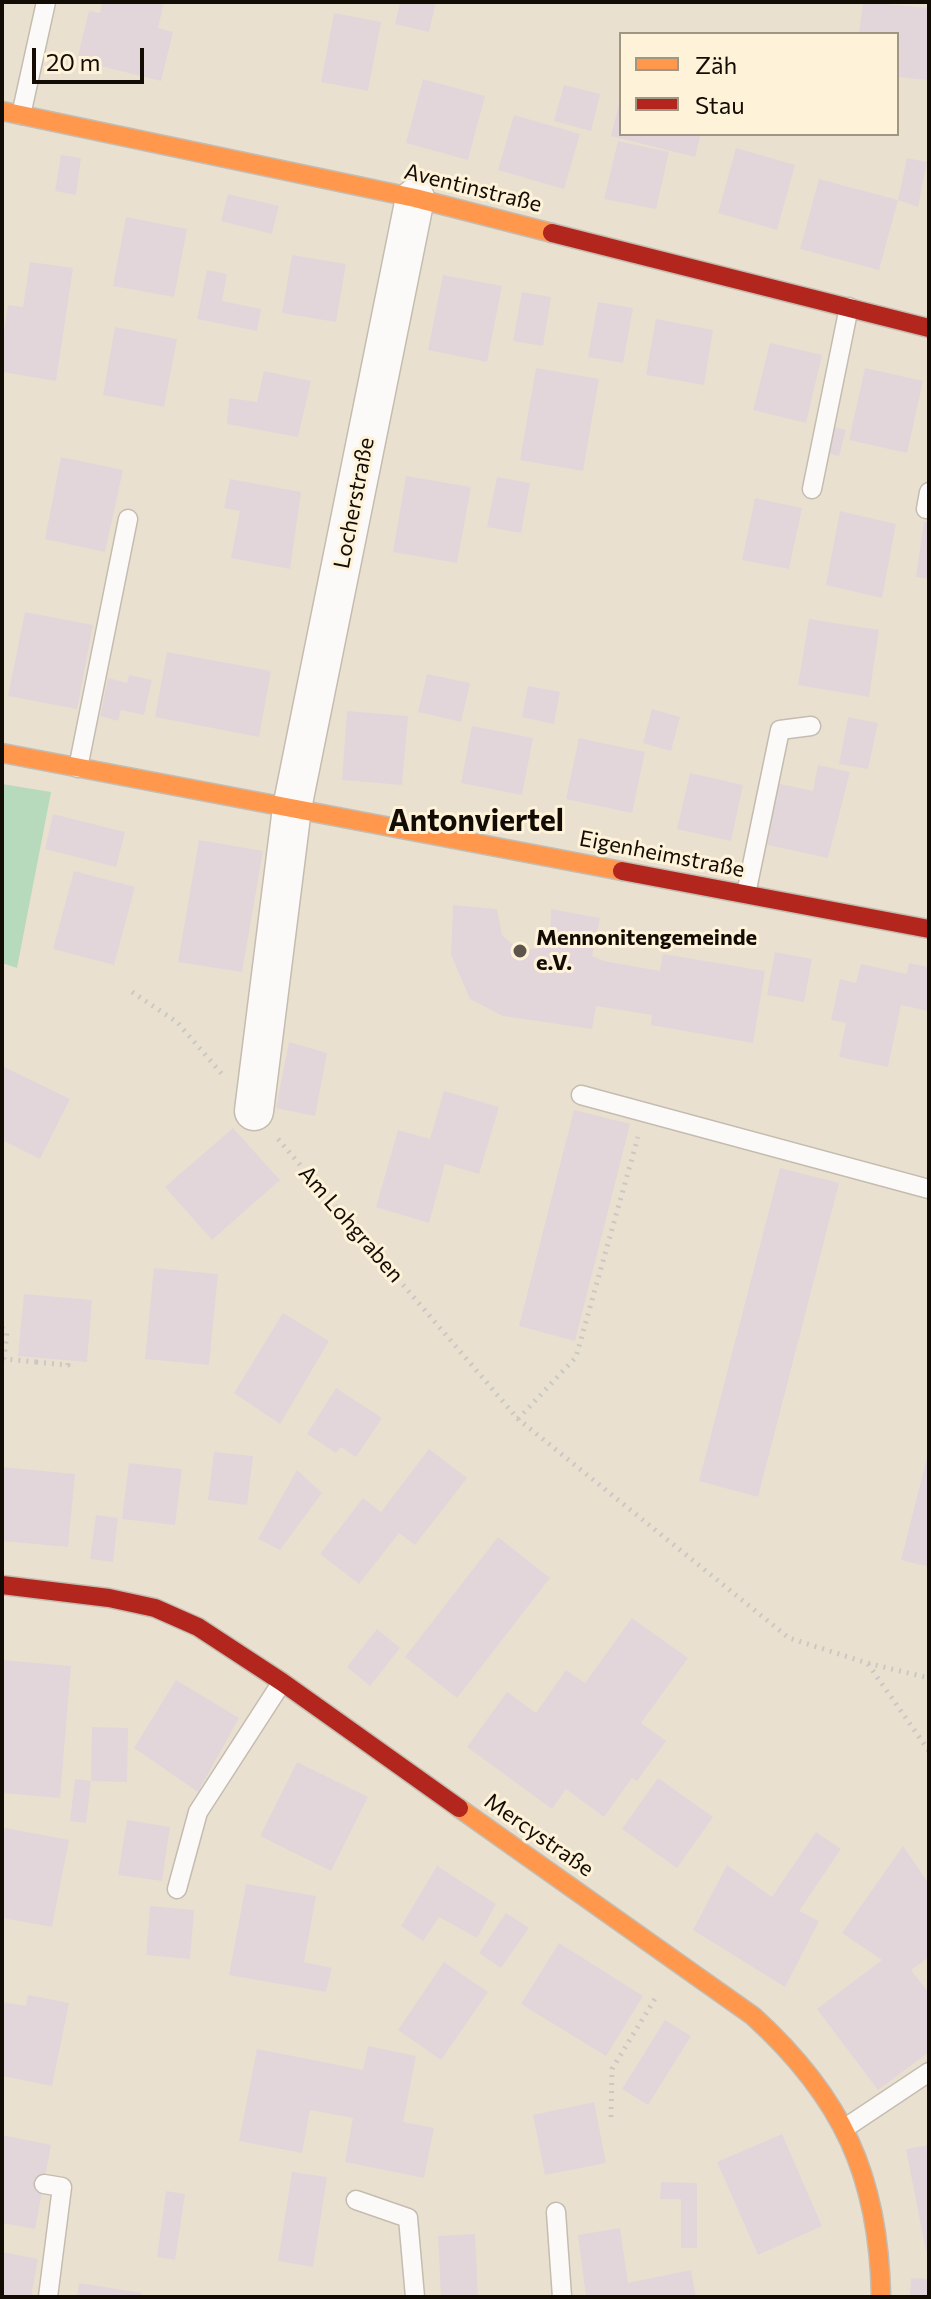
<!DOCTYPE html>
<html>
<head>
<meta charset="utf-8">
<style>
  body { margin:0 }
  #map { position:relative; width:931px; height:2299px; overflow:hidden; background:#eae0d0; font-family:Commissioner,sans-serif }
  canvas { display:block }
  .frame { position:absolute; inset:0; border:4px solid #120c04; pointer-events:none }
  .legend { position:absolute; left:619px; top:32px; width:280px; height:104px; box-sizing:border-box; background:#fef2d9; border:2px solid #a09684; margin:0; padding:10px 14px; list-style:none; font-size:24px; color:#120c04 }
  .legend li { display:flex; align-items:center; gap:16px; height:40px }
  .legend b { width:40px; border:2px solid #a09684 }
  .scale { position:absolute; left:32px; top:48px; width:112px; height:36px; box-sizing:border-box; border:4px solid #120c04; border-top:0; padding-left:10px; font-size:24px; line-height:28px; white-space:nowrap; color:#120c04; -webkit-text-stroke:6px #fef2d9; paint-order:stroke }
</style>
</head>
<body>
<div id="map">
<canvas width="931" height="2299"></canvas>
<div class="frame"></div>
<ul class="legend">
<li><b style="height:10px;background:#ff974d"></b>Zäh</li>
<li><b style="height:10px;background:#b3261e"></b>Stau</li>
</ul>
<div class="scale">20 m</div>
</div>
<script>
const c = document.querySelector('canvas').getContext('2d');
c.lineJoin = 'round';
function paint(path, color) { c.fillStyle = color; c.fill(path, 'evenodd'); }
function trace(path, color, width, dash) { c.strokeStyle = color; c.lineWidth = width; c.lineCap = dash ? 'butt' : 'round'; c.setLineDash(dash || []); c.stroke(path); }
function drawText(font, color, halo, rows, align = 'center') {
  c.font = font + ' Commissioner,sans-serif'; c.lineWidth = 6; c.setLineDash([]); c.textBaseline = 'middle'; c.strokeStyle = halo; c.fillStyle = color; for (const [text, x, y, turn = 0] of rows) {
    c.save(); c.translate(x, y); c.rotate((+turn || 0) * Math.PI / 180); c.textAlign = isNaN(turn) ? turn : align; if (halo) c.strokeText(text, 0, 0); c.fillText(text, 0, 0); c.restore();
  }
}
paint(new Path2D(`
  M2,784L51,792L17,968L2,963Z`), '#b7d9bc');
paint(new Path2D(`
  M102,2H164L158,28L173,32L161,81L77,60L89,11L100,13Z
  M400,2H436L429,32L395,24Z
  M863,2L929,8V80L897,77V34H859Z
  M334,13L381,22L368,91L321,82Z
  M423,79L485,96L468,160L406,143Z
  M564,85L600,94L591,131L554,121Z
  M620,100L621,134H701L695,157L611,136Z
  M514,115L580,134L564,189L498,170Z
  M618,141L669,152L656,209L604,199Z
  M736,148L795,165L777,230L718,213Z
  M61,155L81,158L76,195L55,191Z
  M907,158L927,162L918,207L898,200Z
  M819,179L898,200L879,270L800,249Z
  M228,194L279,206L272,234L221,221Z
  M126,217L187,229L174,297L113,286Z
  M292,255L346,264L336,322L282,313Z
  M30,262L73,268L56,381L2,372V346L8,305L23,307Z
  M207,270L227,274L222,301L261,309L257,331L197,319Z
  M443,275L502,286L487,362L428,350Z
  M522,292L551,297L543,346L513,341Z
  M598,302L633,308L623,363L588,357Z
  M656,319L713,330L704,385L646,375Z
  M115,327L177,339L164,407L103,395Z
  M770,343L822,355L806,423L753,410Z
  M536,368L599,379L583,471L520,460Z
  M865,368L923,381L907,453L849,440Z
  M264,371L311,381L298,437L227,424L229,398L257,402Z
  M830,426L846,430L839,456L824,453Z
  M61,457L123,470L105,552L45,539Z
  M406,476L471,487L457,563L393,552Z
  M497,477L530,483L521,533L487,527Z
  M230,479L301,492L290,569L231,558L240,511L224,508Z
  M755,498L802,508L789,569L742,560Z
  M840,511L896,524L882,598L826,585Z
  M924,522H929V579L916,577Z
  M25,612L93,625L77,709L8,696Z
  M809,619L879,630L869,697L798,685Z
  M167,652L271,671L259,737L155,717Z
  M427,674L470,683L461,722L418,712Z
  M129,675L152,680L144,715L121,710L118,721L100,716L108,678L127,683Z
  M528,686L560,692L554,724L522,717Z
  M652,709L680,717L671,751L643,743Z
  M347,711L408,716L402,785L342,780Z
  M848,717L878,723L868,769L839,764Z
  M472,726L533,738L522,795L461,783Z
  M579,738L645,752L632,813L566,799Z
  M818,765L850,772L828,858L763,844L776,783L813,791Z
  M690,773L743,785L731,841L677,829Z
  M53,814L125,832L116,867L45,849Z
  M199,840L263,851L242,972L178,962Z
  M74,871L135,887L114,965L53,949Z
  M453,905L497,909L502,935L520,951L539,948L550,937L551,909L600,918L592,956L604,961L660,971L663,954L765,971L753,1043L651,1025L652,1015L596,1006L592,1029L503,1016L470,999L451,955Z
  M775,952L812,959L804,1002L767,995Z
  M909,963L929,967V1011L901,1005L888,1067L839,1057L846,1023L831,1020L840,979L856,983L861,964L907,974Z
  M289,1042L327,1053L315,1116L276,1108Z
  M2,1066L70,1099L40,1159L2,1140Z
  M444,1091L499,1107L479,1174L445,1164L429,1223L376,1207L398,1130L430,1139Z
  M574,1110L630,1124L575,1341L519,1326Z
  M233,1128L280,1180L212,1240L165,1187Z
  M780,1168L839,1183L758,1497L699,1481Z
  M154,1268L218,1274L209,1365L145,1359Z
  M24,1294L92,1300L87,1362L18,1356Z
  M283,1313L329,1341L280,1424L234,1393Z
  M336,1388L382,1418L356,1457L341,1447L336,1453L307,1434Z
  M429,1449L467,1478L415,1545L399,1533L359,1584L320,1554L363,1498L381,1512Z
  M214,1452L253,1456L247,1505L208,1500Z
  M928,1454H929V1567L901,1560Z
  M129,1463L182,1469L175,1525L122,1519Z
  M2,1467L75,1474L68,1547L2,1541Z
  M297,1470L322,1493L280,1550L258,1539Z
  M96,1515L118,1518L113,1562L90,1559Z
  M498,1537L550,1578L457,1698L405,1657Z
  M632,1618L688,1658L641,1723L666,1741L637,1781L632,1778L604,1817L566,1789L552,1809L467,1747L507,1692L536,1713L566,1670L585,1683Z
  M377,1629L400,1648L370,1686L347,1667Z
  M2,1660L71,1666L60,1798L2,1793Z
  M176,1680L239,1718L198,1792L134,1748Z
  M92,1727L128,1728L127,1782L91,1781Z
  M297,1762L368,1797L331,1871L260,1836Z
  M658,1778L713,1817L677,1868L622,1829Z
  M75,1779L91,1781L86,1823L70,1821Z
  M127,1820L170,1827L162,1881L118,1875Z
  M5,1828L69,1840L52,1927L2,1918V1842Z
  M816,1832L841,1849L799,1911L819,1921L785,1987L693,1930L727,1865L772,1897Z
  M903,1846L929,1884V1957L911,1970L929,1993V2052L878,2090L817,2009L882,1960L842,1933Z
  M437,1866L496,1904L477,1938L439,1917L423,1941L401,1926Z
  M246,1884L316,1896L304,1962L332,1968L326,1992L229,1975Z
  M150,1906L194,1910L190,1959L146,1955Z
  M506,1913L529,1928L501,1968L479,1953Z
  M559,1943L643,1996L606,2056L521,2004Z
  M444,1962L488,1992L441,2060L398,2030Z
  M28,1995L69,2003L52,2086L2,2076V2002L26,2006Z
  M665,2020L691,2036L648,2105L622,2089Z
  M368,2046L416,2056L403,2122L434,2128L424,2178L345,2162L353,2118L310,2110L302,2153L239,2141L257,2049L363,2070Z
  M594,2102L606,2163L545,2175L533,2115Z
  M782,2134L822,2226L758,2255L717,2162Z
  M2,2135L51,2145L35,2229L2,2223Z
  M929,2145V2250L926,2251L906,2149Z
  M292,2172L327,2177L313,2267L278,2261Z
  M661,2182L697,2183V2248H681V2199H660Z
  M166,2191L185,2194L175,2260L157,2257Z
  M620,2228L628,2283L691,2270L696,2297H586L578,2235Z
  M475,2234L478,2297H441L438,2236Z
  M2,2252L38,2259L31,2297H2Z
  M911,2278L929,2279V2297H910Z
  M79,2283L142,2293V2297H77Z`), '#e2d6db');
const lane = new Path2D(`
  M21,115L46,2
  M812,489L849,307
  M926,509L929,492
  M78,768L128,519
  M746,894L780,730L811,726
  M581,1095L929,1189
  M177,1889L198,1812L282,1682
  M845,2128L929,2072
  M44,2184L62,2187L48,2297
  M356,2200L408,2218L415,2297
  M556,2212L562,2297`);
const street = new Path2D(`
  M254,1111L292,808L415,198`);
const slow = new Path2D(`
  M2,111L415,198L552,233
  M2,753L622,871
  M459,1808L753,2016C842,2097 879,2176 881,2297`);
const jam = new Path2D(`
  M552,233L929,328
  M622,871L929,929
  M2,1585L109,1598L155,1608L198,1627L282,1682L459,1808`);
trace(lane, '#c4bcb0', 21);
trace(street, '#c4bcb0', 41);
trace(slow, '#c4bcb0', 21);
trace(jam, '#c4bcb0', 21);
trace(new Path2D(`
  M132,992L177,1022L222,1074
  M278,1139L518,1419L789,1638L867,1663L929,1678
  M2,1328L7,1332L4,1359L36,1362V1358
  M36,1362L68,1365V1360
  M518,1419L576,1357L638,1137
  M868,1664L929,1751
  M611,2117L612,2069L656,1997`), '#cbc8c4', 5, [2, 6]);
trace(lane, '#fcfaf8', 18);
trace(street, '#fcfaf8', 38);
trace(slow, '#ff974d', 18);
trace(jam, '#b3261e', 18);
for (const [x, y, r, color] of [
  [520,951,8,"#5e564b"]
]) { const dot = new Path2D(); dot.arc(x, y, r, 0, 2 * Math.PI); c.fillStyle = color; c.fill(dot); trace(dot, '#fef2d9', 3); }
drawText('22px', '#120c04', '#fef2d9', [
  ["Aventinstraße",473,188,14],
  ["Locherstraße",354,503,-79],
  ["Eigenheimstraße",662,854,11],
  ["Am Lohgraben",351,1224,49],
  ["Mercystraße",539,1835,35]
]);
drawText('bold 22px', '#120c04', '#fef2d9', [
  ["Mennonitengemeinde",536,938],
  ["e.V.",536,963]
], 'left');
drawText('bold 30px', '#120c04', '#fef2d9', [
  ["Antonviertel",476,821]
]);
</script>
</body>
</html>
